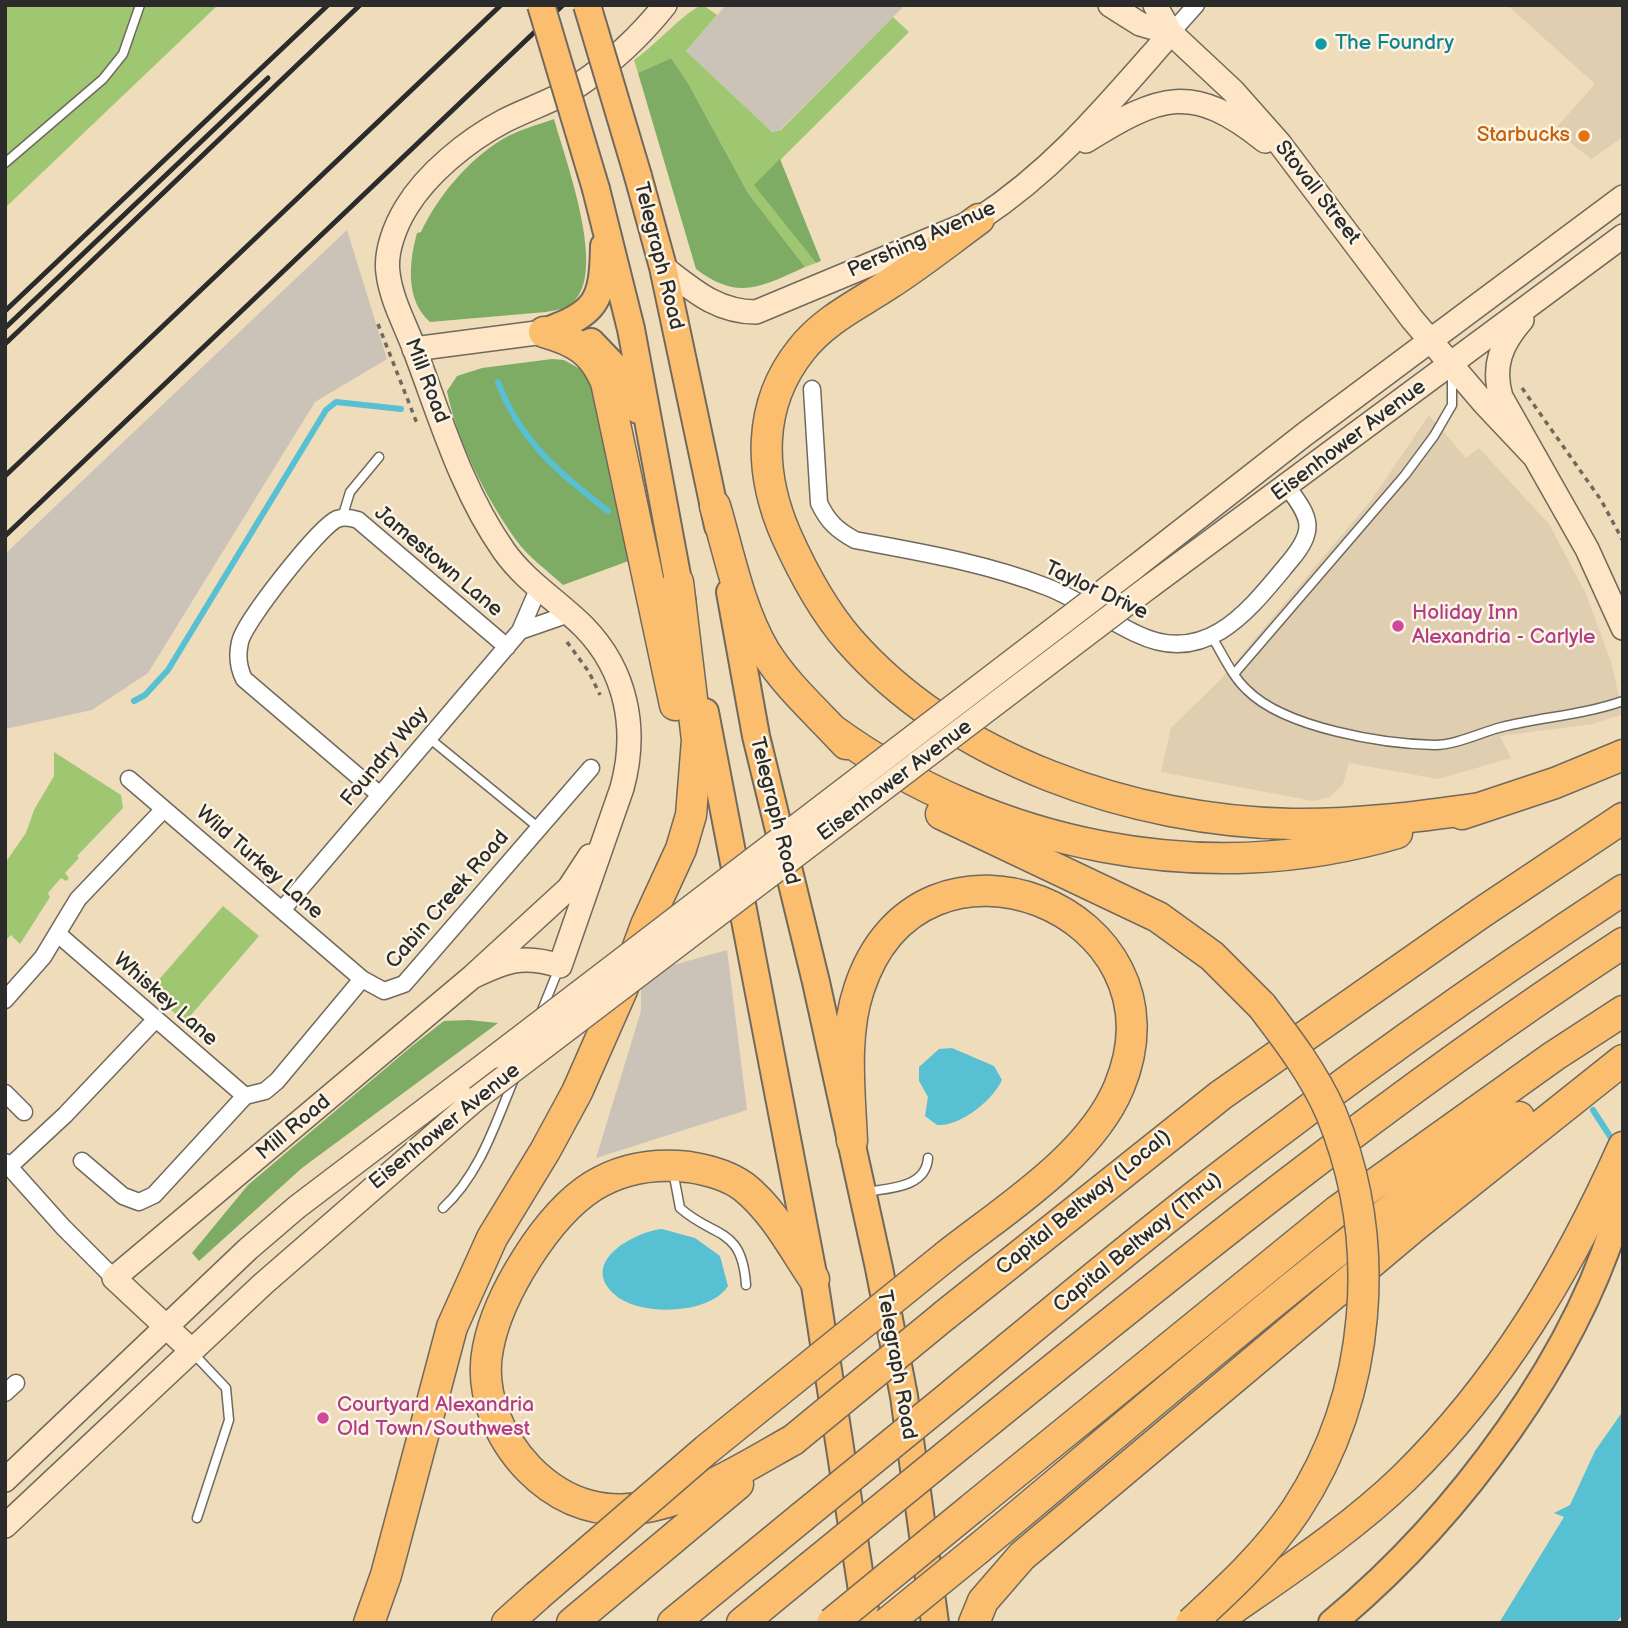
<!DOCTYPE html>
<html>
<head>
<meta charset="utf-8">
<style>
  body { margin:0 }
  #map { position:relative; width:1628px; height:1628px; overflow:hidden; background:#efdcbb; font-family:"Balsamiq Sans",sans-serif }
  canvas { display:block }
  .frame { position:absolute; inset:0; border:7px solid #2b2b2b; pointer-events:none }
</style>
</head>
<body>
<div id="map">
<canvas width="1628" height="1628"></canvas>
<div class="frame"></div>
</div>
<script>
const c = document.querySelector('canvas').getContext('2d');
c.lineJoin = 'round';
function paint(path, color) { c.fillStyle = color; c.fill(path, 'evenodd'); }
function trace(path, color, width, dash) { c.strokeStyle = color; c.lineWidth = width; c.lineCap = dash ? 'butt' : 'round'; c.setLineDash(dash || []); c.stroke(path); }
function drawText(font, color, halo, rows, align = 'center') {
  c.font = font + ' "Balsamiq Sans",sans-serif'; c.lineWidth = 5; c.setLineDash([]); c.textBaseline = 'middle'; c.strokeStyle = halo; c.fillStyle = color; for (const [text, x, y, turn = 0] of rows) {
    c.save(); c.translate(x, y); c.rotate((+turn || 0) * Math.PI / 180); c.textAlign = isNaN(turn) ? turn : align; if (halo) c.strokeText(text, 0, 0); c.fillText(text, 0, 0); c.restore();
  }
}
paint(new Path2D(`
  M1507,5H1623V137L1591,159L1554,130L1595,84Z
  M1429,415L1466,458L1479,448L1549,524L1586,594L1611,662L1623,714L1593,724L1500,736L1511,758L1438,779L1349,763L1343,784L1330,797L1313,801L1161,772L1171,728L1220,680L1372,499Z`), '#e0ceb1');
paint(new Path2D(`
  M726,5H905L780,130L772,132L686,51Z
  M347,230L387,359L315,402L148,673L92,710L5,729V554Z
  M727,950L747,1110L596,1158L641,1011V974Z`), '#cbc3b8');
paint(new Path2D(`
  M5,5H218L5,208Z
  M703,5L717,15L686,51L772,132L781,130L893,17L909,32L755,185L816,263L805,267L748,193L688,83L671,58L638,73L634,60C653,48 688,8 703,5Z
  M54,752L121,795L123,808L77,856L79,858L65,873L69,878L66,881L61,878L48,893L50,897L20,944L11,935L5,941V863L26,833L34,810L54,776Z
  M223,906L259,936L185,1022L149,991Z`), '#9fc772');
paint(new Path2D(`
  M671,58L688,83L748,193L805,267C761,287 738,301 696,269L638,73Z
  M554,119C565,159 605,265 576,299C569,308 557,310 546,312L430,322C405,300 409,262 417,233L421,232C438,196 468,160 503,139C518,130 537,125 554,119Z
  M780,159L821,261L816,263L754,185Z
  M552,359L564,360L591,375L634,559L563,585C548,571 528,557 516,540C486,498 457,441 447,391L457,376L482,368Z
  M469,1020L498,1023L302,1168L199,1261L192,1253L248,1185L412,1046L444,1021Z`), '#7fac64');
paint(new Path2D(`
  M952,1048L994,1066L1002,1080C993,1100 960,1127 937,1125L925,1116L928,1097L919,1081V1067L939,1049Z
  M662,1229L695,1238L720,1256L728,1286C710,1315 638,1317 614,1294C579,1262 634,1232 662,1229Z
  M1623,1411V1614L1616,1623H1499L1564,1517L1554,1513L1570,1505L1595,1451Z`), '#57c1d3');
trace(new Path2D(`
  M498,382C521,443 559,472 608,511
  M134,701L145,695L168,670L326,410L336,402L401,409
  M1593,1110L1615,1144`), '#57c1d3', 6);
const lane = new Path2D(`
  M5,163L103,79L123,54L140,5
  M342,518L350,492L379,457
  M1212,637C1223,655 1232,676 1247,690C1285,728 1383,744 1435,745C1456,745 1482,732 1502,727C1542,717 1583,715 1623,701
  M1234,674L1405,475L1434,436L1452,405V374
  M429,738L539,828
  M540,1015L559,968
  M673,1171L680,1208C715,1239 742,1226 746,1285
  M866,1192C889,1188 926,1188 928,1158
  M443,1208C480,1174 495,1124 514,1079
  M192,1352L226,1388L229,1420L197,1518`);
const street = new Path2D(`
  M1171,33L1196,5
  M812,389L819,503C828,522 837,530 855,540C919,552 986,563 1047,587C1078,599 1107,620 1137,634C1207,668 1250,609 1290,561C1316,530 1311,518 1288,488
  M520,631L569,614
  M129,779L362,979L384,991L404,984L591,768
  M380,795L244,679C238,667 237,655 240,642C244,622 319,527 337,519C345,516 352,518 358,520L507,647
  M282,910L520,631L539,587
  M59,935L245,1096
  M5,1000L43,957L78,899L164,809
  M5,1093L24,1112
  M82,1161L123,1196L139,1202L154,1195L245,1096L265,1091L277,1081L362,979
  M5,1162L63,1227L114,1278
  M10,1166L65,1115L155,1020
  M5,1393L16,1383`);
const secondary = new Path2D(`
  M1110,5L1140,24L1171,33
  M1155,5L1171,33L1233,91L1280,144L1412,319L1484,403L1534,456
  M1086,141C1160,95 1192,82 1265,141
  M663,267C693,290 717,312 756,312L979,219C1057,168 1110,102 1171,33
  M1522,320C1501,344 1492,366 1501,397L1587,549L1623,628
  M414,349L544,332
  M1135,567L1305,434L1623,197
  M1149,587L1623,236
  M472,977C506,961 522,954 560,966L622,788C638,730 627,671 584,627C558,601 525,581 504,551C461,490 440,416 414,348C405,324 391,299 388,273C385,252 395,226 406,208C427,173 468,140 504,121C529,108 557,100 580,84C611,63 642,34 665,5
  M190,1349L114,1278L472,977L569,888L590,856
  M5,1480L248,1249L297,1207L496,1056
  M5,1526L263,1284L477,1098`);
const primary = new Path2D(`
  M638,176L663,267L718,526
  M596,189L631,329L682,602
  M544,332C597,313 603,301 604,246
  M591,342L615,367L638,410
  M730,592L756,736L816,982L879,1268L904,1396L935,1623
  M705,712L814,1279L867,1623
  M1332,1623C1457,1519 1581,1355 1623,1196`);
const highway = new Path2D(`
  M979,219C949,241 920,264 889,284C859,304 824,320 801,350C757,405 759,473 786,535C803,573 822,609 849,640C955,761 1134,821 1291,824C1355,825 1417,817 1480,808
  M544,332C576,341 593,351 606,382L675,705
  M715,506C729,553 739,607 764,650C786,686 818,713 846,744
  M833,730C994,847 1205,890 1397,833
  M941,814L1158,917L1212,956L1262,1006
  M1462,814L1555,783L1623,755
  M852,1141C850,1093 843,1036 859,989C920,801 1193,910 1119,1087C1090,1157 1004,1210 946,1256
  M945,1315L1221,1095L1481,913L1623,818
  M954,1393C1040,1322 1125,1250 1213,1182C1346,1079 1483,982 1623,890
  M793,1440C711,1486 613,1554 529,1469C499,1438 479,1392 488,1348C498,1295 547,1215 593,1186C622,1168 656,1163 689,1167C708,1170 728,1175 744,1187C774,1211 793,1248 814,1279
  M962,1443C1177,1268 1391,1095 1623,943
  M971,1509L1337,1211L1554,1056L1623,1011
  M978,1549C1155,1402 1329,1247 1519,1117
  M369,1623L386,1575L452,1327L492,1238L545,1151L577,1092L622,990L646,925L681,849L691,815L697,740L678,582
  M507,1623L537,1596
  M572,1623L738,1484
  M673,1623L802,1517
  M742,1623L810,1567
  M974,1623L983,1601L1022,1556L1416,1225L1623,1060
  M1213,1623C1278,1577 1347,1533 1404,1478C1501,1383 1568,1270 1623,1147`);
trace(lane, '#70695d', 11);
trace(street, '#70695d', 19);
trace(secondary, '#70695d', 26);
trace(primary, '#70695d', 30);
trace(highway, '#70695d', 33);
trace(new Path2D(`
  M378,324L418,426
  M1522,388L1601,500L1623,541
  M567,642L589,672L600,695`), '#70695d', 3.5, [5, 5]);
trace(lane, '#fff', 8);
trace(street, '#fff', 16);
trace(secondary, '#fde5c5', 23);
trace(primary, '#fbbe6e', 26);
trace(highway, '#fbbe6e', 30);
trace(new Path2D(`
  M5,311L328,5
  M5,328L268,78
  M5,344L360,5
  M5,476L501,5
  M5,536L563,5`), '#2b2b2b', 5);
const secondaryBridge = new Path2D(`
  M496,1056L1135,567
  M477,1098L1149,587`);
const primaryBridge = new Path2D(`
  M541,5L596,189
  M587,5L638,176`);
const highwayBridge = new Path2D(`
  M793,1440L945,1315
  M802,1517L954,1393
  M810,1567L962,1443
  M537,1596L706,1450L946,1256
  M832,1623L971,1509
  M887,1623L978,1549
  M1191,1623C1229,1588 1267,1553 1296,1510C1372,1394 1384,1242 1331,1113C1314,1074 1288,1040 1262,1006`);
trace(secondaryBridge, '#70695d', 26, []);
trace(primaryBridge, '#70695d', 30, []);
trace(highwayBridge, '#70695d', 33, []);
trace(secondaryBridge, '#fde5c5', 23);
trace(primaryBridge, '#fbbe6e', 26);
trace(highwayBridge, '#fbbe6e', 30);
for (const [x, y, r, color] of [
  [1321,44,7,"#0f9aa8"],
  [1584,136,7,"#e8710a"],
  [1398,626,7,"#d1479c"],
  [323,1418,7,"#d1479c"]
]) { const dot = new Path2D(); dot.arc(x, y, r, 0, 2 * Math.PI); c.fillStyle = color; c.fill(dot); trace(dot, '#fcf5e5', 2.5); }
drawText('21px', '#0d838f', '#fcf5e5', [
  ["The Foundry",1335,44]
], 'left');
drawText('21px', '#c56008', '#fcf5e5', [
  ["Starbucks",1570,136]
], 'right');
drawText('21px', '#2b2b2b', '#fcf5e5', [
  ["Stovall Street",1317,193,52],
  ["Pershing Avenue",922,240,-24],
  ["Telegraph Road",658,256,76],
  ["Mill Road",426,381,69],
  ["Eisenhower Avenue",1349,441,-37],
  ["Jamestown Lane",438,562,40],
  ["Taylor Drive",1096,591,25],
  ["Foundry Way",385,757,-50],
  ["Eisenhower Avenue",895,781,-37],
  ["Telegraph Road",774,811,76],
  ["Wild Turkey Lane",259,863,41],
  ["Cabin Creek Road",448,900,-49],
  ["Whiskey Lane",165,1000,41],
  ["Eisenhower Avenue",445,1127,-39],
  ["Mill Road",294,1128,-40],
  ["Capital Beltway (Local)",1084,1203,-39],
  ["Capital Beltway (Thru)",1138,1243,-39],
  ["Telegraph Road",896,1365,80]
]);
drawText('21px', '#b23c85', '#fcf5e5', [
  ["Holiday Inn",1412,614],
  ["Alexandria - Carlyle",1412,638],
  ["Courtyard Alexandria",337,1406],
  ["Old Town/Southwest",337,1430]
], 'left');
</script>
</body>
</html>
